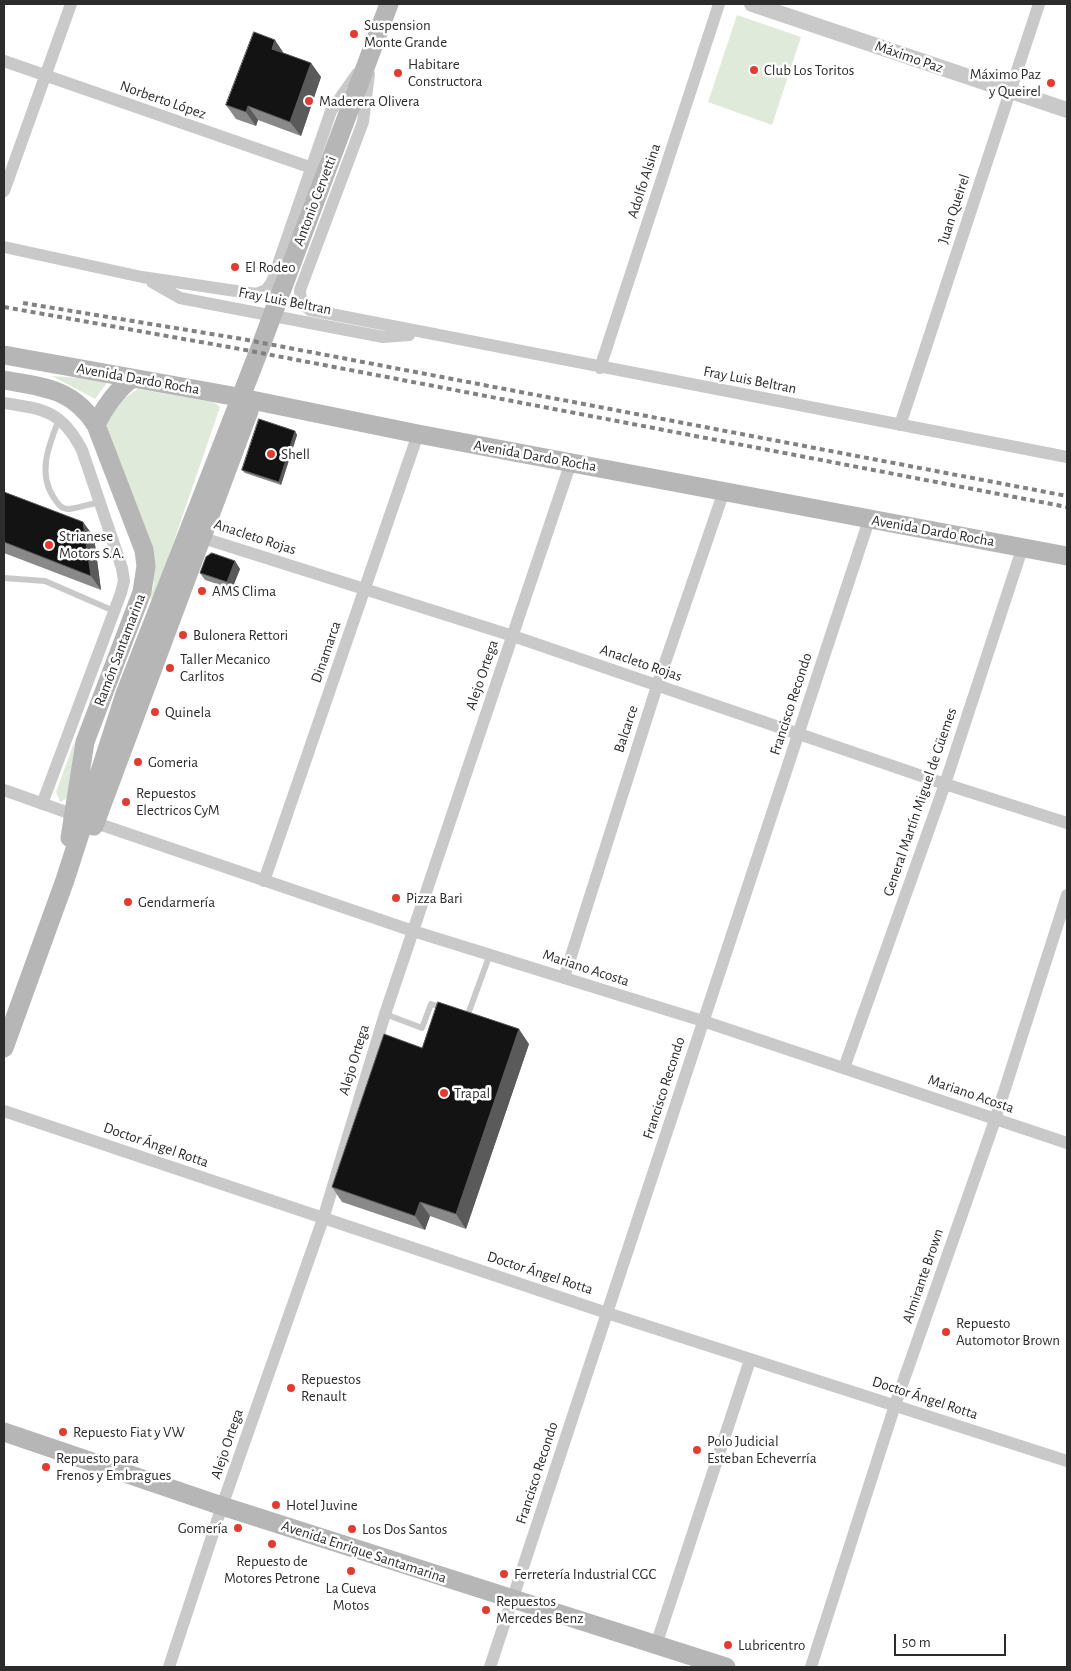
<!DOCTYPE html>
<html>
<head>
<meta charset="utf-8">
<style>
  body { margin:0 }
  #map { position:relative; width:1071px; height:1671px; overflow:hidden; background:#fff; font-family:"Alegreya Sans",sans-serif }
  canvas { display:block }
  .frame { position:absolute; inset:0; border:5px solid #2c2c2c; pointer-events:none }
  .scale { position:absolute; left:894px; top:1634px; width:112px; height:22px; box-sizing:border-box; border:2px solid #2c2c2c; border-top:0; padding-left:6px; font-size:15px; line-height:18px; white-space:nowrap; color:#2c2c2c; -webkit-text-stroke:4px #fff; paint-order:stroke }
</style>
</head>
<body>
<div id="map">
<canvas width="1071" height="1671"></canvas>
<div class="frame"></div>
<div class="scale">50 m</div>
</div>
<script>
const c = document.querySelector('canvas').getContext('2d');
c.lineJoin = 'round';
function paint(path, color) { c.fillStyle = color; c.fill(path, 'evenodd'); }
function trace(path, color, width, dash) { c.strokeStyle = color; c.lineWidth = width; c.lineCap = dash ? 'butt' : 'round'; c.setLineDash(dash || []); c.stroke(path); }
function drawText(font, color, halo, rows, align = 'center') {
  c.font = font + ' "Alegreya Sans",sans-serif'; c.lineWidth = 5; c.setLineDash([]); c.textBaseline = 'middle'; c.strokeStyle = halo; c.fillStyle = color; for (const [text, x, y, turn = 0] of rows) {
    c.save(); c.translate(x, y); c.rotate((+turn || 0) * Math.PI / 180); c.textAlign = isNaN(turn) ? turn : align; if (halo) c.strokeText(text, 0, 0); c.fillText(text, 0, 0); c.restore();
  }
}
paint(new Path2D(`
  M737,15L801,37L772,125L708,102Z
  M52,376L109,380L95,399Z
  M138,389L213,402L220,407L153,602L150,598L154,585L150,554L106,432C109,412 121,399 138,389Z
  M75,740L70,797L60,802L56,792Z`), '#e0eada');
trace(new Path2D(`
  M59,419C49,445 37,473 54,498C58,504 61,509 69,509C79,508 90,504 100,502
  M4,578L45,581L114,611
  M385,1014L422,1028L431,1004L443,1008
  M465,1016L467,1017L490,954`), '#c9c9c9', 6);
trace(new Path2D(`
  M4,61L312,168
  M369,74L363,122L300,290L301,303L310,310L1067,457
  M4,191L71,4
  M4,247L142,277L256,294L266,290L272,282L331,111L357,74
  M152,282L180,298L383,337L409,335
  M600,368L719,4
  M4,403C44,409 62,411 82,450L122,568L124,581L121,593L42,804
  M900,425L1039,4
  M203,538L513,636L945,784L1067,823
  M4,790L80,817
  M96,823L413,931L703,1021L1067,1143
  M264,881L418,434
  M564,978L657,686L724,491
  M844,1068L945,784L1023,546
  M4,1111L607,1313L1067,1461
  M656,1645L750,1360
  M169,1667L222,1506L323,1219L385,1014L571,462
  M490,1667L869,520
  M811,1667L895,1405L995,1120L1067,895`), '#c9c9c9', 12);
trace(new Path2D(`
  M752,4L1067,110`), '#c9c9c9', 16);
trace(new Path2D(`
  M4,355L227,395L418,434L1067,556
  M4,380C43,387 72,388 96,425L144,550L146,566L142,592L85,742L70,838
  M96,425C105,406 116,391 132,378
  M94,826L249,411
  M4,1048L65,880L125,694L260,348L389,4
  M4,1432L222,1506L726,1667`), '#b6b6b6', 19);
trace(new Path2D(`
  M23,303L242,339L1067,496
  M4,307L240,349L1067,507`), '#818181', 4, [5, 4]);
paint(new Path2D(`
  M284,53L311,63L321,77L301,136L258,120L256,126L236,119L226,105Z
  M295,431L297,435L281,485L245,473L242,470Z
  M4,492L83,522L94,537L101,590L4,553Z
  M235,561L240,569L232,589L205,580L200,573Z
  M529,1044L466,1229L430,1216L425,1230L342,1202L332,1187L422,1048Z`), '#898989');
paint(new Path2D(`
  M275,40L285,55L272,49Z
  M311,63L321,77L301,136L290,122Z
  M248,106L258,120L256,126L246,112Z
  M295,431L297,435L281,485L279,482Z
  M83,522L94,537L101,590L91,576Z
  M235,561L240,569L232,589L227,582Z
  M519,1029L529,1044L466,1229L456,1214Z
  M420,1202L430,1216L425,1230L415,1216Z`), '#5a5a5a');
const building = new Path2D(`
  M254,32L275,40L272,49L311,63L290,122L248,106L246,112L226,105Z
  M259,419L295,431L279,482L242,470Z
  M4,492L83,522L91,576L4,542Z
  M212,553L235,561L227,582L200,573L206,557Z
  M438,1002L519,1029L456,1214L420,1202L415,1216L332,1187L384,1034L422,1048Z`);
paint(building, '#131313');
trace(building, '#5a5a5a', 1);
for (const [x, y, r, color] of [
  [354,34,5,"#e23c30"],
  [754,70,5,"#e23c30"],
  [398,73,5,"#e23c30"],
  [1051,83,5,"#e23c30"],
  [309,101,5,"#e23c30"],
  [235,267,5,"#e23c30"],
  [271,454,5,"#e23c30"],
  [49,545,5,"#e23c30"],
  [202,591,5,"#e23c30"],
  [183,635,5,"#e23c30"],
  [170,668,5,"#e23c30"],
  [155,712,5,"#e23c30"],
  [138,762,5,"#e23c30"],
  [126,802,5,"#e23c30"],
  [396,898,5,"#e23c30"],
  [128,902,5,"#e23c30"],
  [444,1093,5,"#e23c30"],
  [946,1332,5,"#e23c30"],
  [291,1388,5,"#e23c30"],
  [63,1432,5,"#e23c30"],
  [697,1450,5,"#e23c30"],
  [46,1467,5,"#e23c30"],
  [276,1505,5,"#e23c30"],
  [238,1528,5,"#e23c30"],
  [352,1529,5,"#e23c30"],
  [272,1544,5,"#e23c30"],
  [351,1571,5,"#e23c30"],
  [504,1574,5,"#e23c30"],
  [486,1610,5,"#e23c30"],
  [728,1645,5,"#e23c30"]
]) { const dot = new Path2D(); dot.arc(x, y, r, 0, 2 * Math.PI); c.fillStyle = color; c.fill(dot); trace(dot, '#fff', 2); }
drawText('15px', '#2c2c2c', '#fff', [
  ["Suspension",364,25],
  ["Monte Grande",364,42],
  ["Habitare",408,64],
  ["Constructora",408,81],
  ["Club Los Toritos",764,70],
  ["Máximo Paz",1041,74,"right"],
  ["y Queirel",1041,91,"right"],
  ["Maderera Olivera",319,101],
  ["El Rodeo",245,267],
  ["Shell",281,454],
  ["Strianese",59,536],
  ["Motors S.A.",59,553],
  ["AMS Clima",212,591],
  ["Bulonera Rettori",193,635],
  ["Taller Mecanico",180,659],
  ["Carlitos",180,676],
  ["Quinela",165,712],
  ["Gomeria",148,762],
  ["Repuestos",136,793],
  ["Electricos CyM",136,810],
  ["Pizza Bari",406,898],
  ["Gendarmería",138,902],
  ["Trapal",454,1093],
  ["Repuesto",956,1323],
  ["Automotor Brown",956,1340],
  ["Repuestos",301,1379],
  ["Renault",301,1396],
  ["Repuesto Fiat y VW",73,1432],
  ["Polo Judicial",707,1441],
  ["Esteban Echeverría",707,1458],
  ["Repuesto para",56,1458],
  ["Frenos y Embragues",56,1475],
  ["Hotel Juvine",286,1505],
  ["Gomería",228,1528,"right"],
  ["Los Dos Santos",362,1529],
  ["Repuesto de",272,1561,"center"],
  ["Motores Petrone",272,1578,"center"],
  ["Ferretería Industrial CGC",514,1574],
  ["La Cueva",351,1588,"center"],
  ["Motos",351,1605,"center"],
  ["Repuestos",496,1601],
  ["Mercedes Benz",496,1618],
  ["Lubricentro",738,1645]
], 'left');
drawText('15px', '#2c2c2c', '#fff', [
  ["Máximo Paz",909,57,19],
  ["Norberto López",163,100,19],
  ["Adolfo Alsina",644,181,-72],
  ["Antonio Cervetti",315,201,-69],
  ["Juan Queirel",954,209,-72],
  ["Fray Luis Beltran",285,301,11],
  ["Avenida Dardo Rocha",138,379,10],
  ["Fray Luis Beltran",750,380,11],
  ["Avenida Dardo Rocha",535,456,10],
  ["Avenida Dardo Rocha",933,531,10],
  ["Anacleto Rojas",255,537,18],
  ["Ramón Santamarina",120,650,-69],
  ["Dinamarca",326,652,-71],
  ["Anacleto Rojas",641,663,19],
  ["Alejo Ortega",482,675,-71],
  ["Francisco Recondo",791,704,-72],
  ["Balcarce",626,729,-72],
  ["General Martín Miguel de Güemes",920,802,-71],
  ["Mariano Acosta",586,968,18],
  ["Alejo Ortega",354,1060,-73],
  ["Francisco Recondo",664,1088,-72],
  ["Mariano Acosta",971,1094,19],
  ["Doctor Ángel Rotta",156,1145,19],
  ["Doctor Ángel Rotta",540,1273,18],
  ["Almirante Brown",923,1276,-71],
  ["Doctor Ángel Rotta",925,1398,18],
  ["Alejo Ortega",227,1444,-71],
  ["Francisco Recondo",537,1473,-72],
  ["Avenida Enrique Santamarina",364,1552,18]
]);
</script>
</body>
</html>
